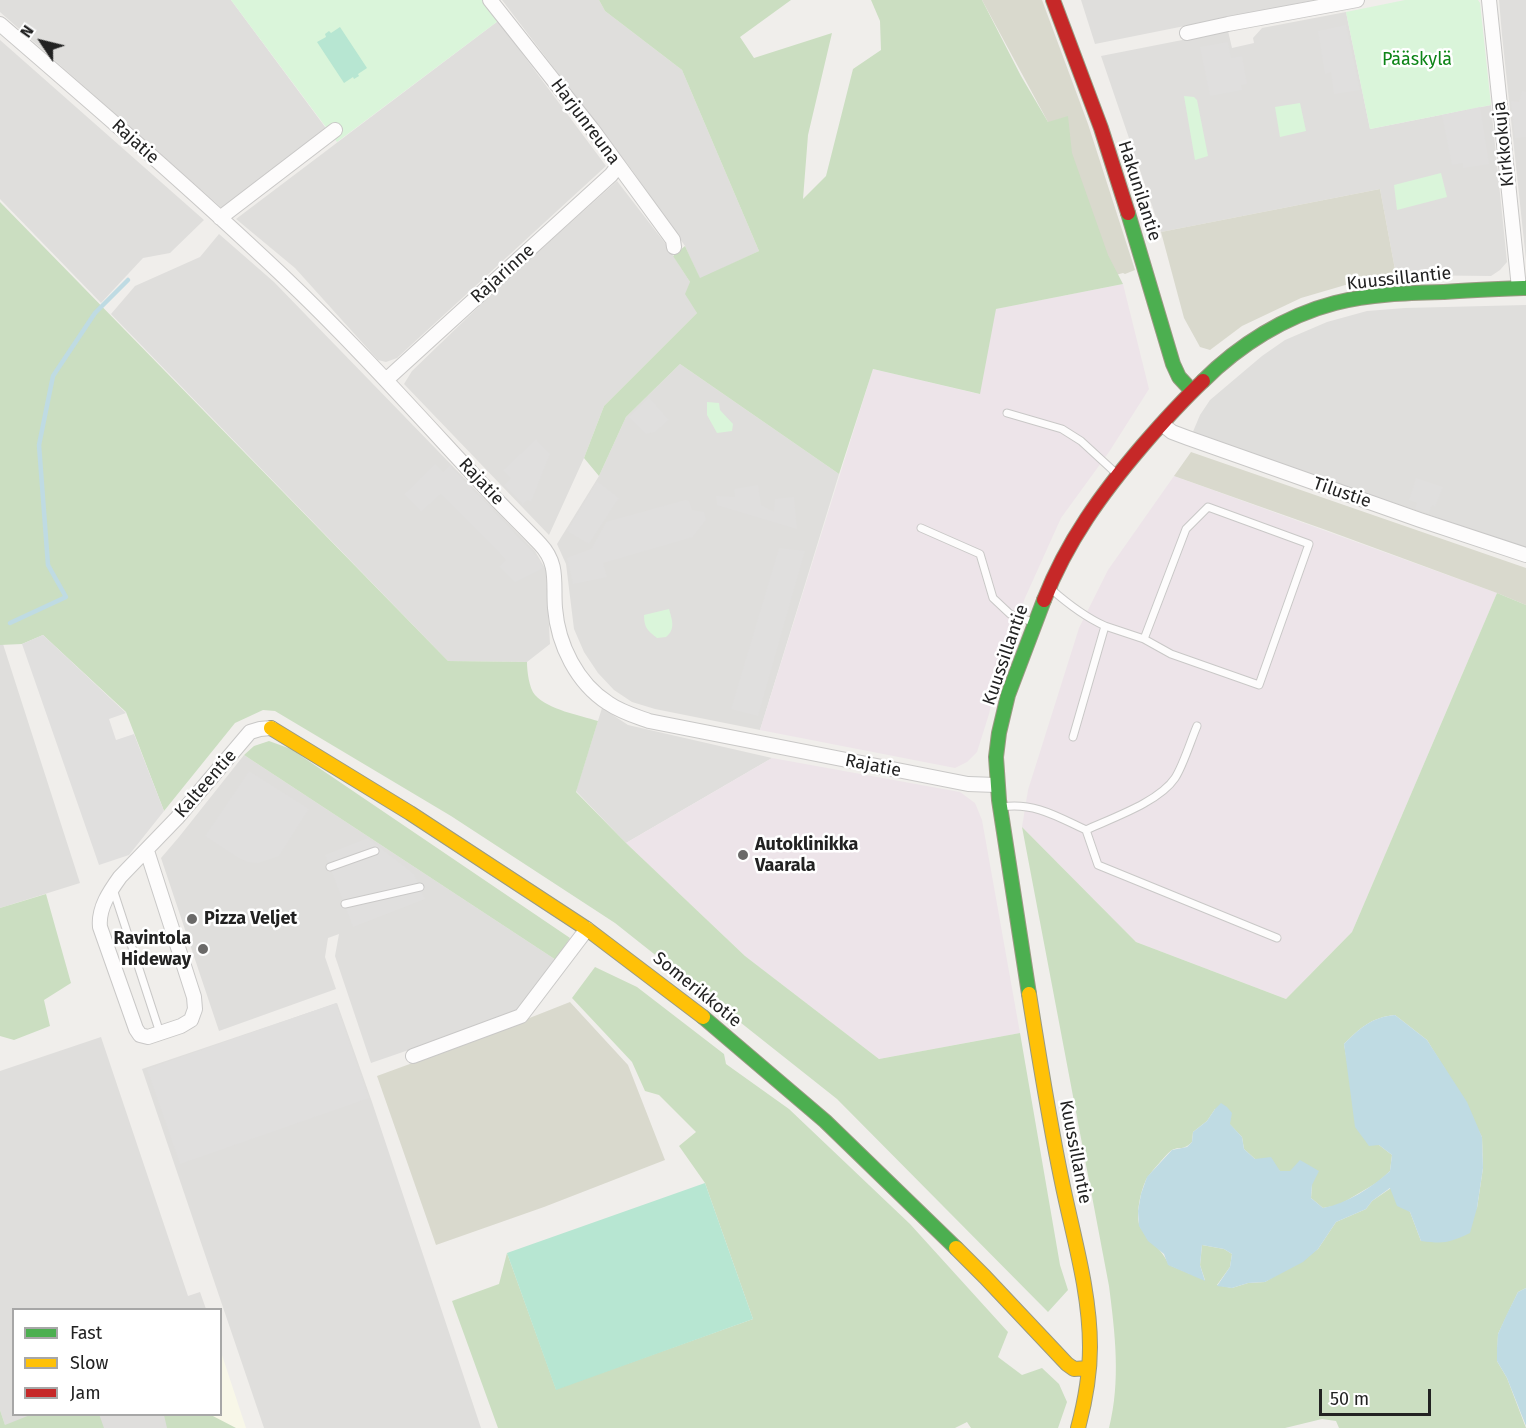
<!DOCTYPE html>
<html>
<head>
<meta charset="utf-8">
<style>
  body { margin:0 }
  #map { position:relative; width:1526px; height:1428px; overflow:hidden; background:#f0eeeb; font-family:"Fira Sans",sans-serif }
  canvas { display:block }
  .legend { position:absolute; left:12px; top:1308px; width:210px; height:108px; box-sizing:border-box; background:#fff; border:2px solid #a7a7a7; margin:0; padding:8px 10px; list-style:none; font-size:18px; color:#222 }
  .legend li { display:flex; align-items:center; gap:12px; height:30px }
  .legend b { width:30px; border:2px solid #a7a7a7 }
  .north { position:absolute; left:12px; top:12px; width:60px; height:60px; -webkit-text-stroke:4px #fff; paint-order:stroke; rotate:305deg; font-size:16px; font-weight:700; line-height:24px; text-align:center; color:#222 }
  .north::after { content:''; display:block; margin:auto; width:21px; height:27px; background:#222; clip-path:polygon(50% 0,100% 100%,50% 72%,0 100%) }
  .scale { position:absolute; left:1319px; top:1389px; width:112px; height:27px; box-sizing:border-box; border:3px solid #222; border-top:0; padding-left:8px; font-size:18px; line-height:21px; white-space:nowrap; color:#222; -webkit-text-stroke:4px #fff; paint-order:stroke }
</style>
</head>
<body>
<div id="map">
<canvas width="1526" height="1428"></canvas>
<ul class="legend">
<li><b style="height:8px;background:#4caf50"></b>Fast</li>
<li><b style="height:8px;background:#ffc107"></b>Slow</li>
<li><b style="height:8px;background:#c62828"></b>Jam</li>
</ul>
<div class="north">N</div>
<div class="scale">50 m</div>
</div>
<script>
const c = document.querySelector('canvas').getContext('2d');
c.lineJoin = 'round';
function paint(path, color) { c.fillStyle = color; c.fill(path, 'evenodd'); }
function trace(path, color, width, dash) { c.strokeStyle = color; c.lineWidth = width; c.lineCap = dash ? 'butt' : 'round'; c.setLineDash(dash || []); c.stroke(path); }
function drawText(font, color, halo, rows, align = 'center') {
  c.font = font + ' "Fira Sans",sans-serif'; c.lineWidth = 5; c.setLineDash([]); c.textBaseline = 'middle'; c.strokeStyle = halo; c.fillStyle = color; for (const [text, x, y, turn = 0] of rows) {
    c.save(); c.translate(x, y); c.rotate((+turn || 0) * Math.PI / 180); c.textAlign = isNaN(turn) ? turn : align; if (halo) c.strokeText(text, 0, 0); c.fillText(text, 0, 0); c.restore();
  }
}
paint(new Path2D(`
  M0,0H231L328,131L224,210L0,12Z
  M502,0H599L605,11L682,70L759,251L700,279L685,246L632,170Z
  M1081,0H1314L1095,44Z
  M1499,0H1526V260L1502,35Z
  M1346,12L1370,129L1491,105L1507,262L1500,270L1491,276L1396,275L1380,189L1161,232L1101,56L1228,31L1232,48L1254,43L1253,38L1262,28Z
  M498,21L606,166L397,358L386,362L378,360L295,268L236,219Z
  M0,40L204,220L170,253L143,258L101,303L0,199Z
  M617,181L665,243L690,282L697,313L604,406L584,458L549,535L404,384L412,371L499,287Z
  M219,234L274,282L535,551L546,570L550,644L527,662L448,661L111,314L135,286L200,257Z
  M1526,305V548L1192,434L1200,415L1210,400L1262,356L1285,340L1327,322L1367,311L1405,308Z
  M680,364L839,474L760,730L655,709L632,702L614,690L598,673L584,652L574,629L566,564L557,544L599,476L626,417Z
  M3,644L80,883L0,908V645Z
  M602,708L628,725L772,758L626,843L576,791Z
  M244,755L556,960L513,1014L371,1063L335,956L339,934L328,938L325,957L336,989L219,1031L161,858L179,837Z
  M337,1003L372,1102L481,1428H264L142,1069Z
  M101,1037L188,1296L200,1292L206,1309L14,1310V1414L170,1415L174,1428H6L0,1410V1071Z`), '#dfdedc');
paint(new Path2D(`
  M1123,284L1149,389L1109,452L1061,518L1025,598L999,669L989,714L977,752L967,762L955,768L760,730L873,369L979,394L995,309Z
  M1174,476L1497,593L1352,932L1286,999L1136,942L1022,827L1028,790L1079,628L1108,570Z
  M772,758L960,792L975,803L982,820L1020,1033L879,1059L745,956L626,843Z`), '#ede4e9');
paint(new Path2D(`
  M221,1352L246,1428H174L170,1415L220,1414Z`), '#f8f7e8');
paint(new Path2D(`
  M982,0H1042L1088,124L1135,270L1125,274L1123,273L1094,281L1048,122Z
  M1380,189L1396,275L1359,281L1301,298L1242,326L1210,350L1200,347L1184,318L1161,232Z
  M1191,452L1526,568V605L1497,593L1326,530L1174,476Z
  M570,1002L628,1065L665,1160L544,1207L436,1245L377,1076L456,1047Z`), '#d9d9cd');
paint(new Path2D(`
  M599,0H791L740,37L754,58L832,33L808,135L803,199L826,176L853,69L881,50L880,21L871,0H982L1021,76L1048,122L1068,116L1072,153L1108,255L1123,284L996,309L980,394L873,369L839,474L680,364L626,417L599,476L584,458L604,406L697,313L685,294L690,282L673,256L685,246L700,278L759,251L682,70L605,11Z
  M0,202L448,661L527,662C527,671 529,688 535,695C549,710 579,715 598,721L576,792L626,843L745,956L879,1059L1020,1033L1060,1265L1068,1290L1048,1312L837,1099L615,923L451,816L275,711L263,710L235,723L164,811L126,712L43,635L22,644L0,645Z
  M1497,593L1526,605V1288L1518,1292L1498,1334L1497,1361L1507,1378L1526,1428H1339L1336,1421L1322,1419L1285,1428H1109C1121,1381 1115,1333 1109,1286L1022,827L1136,942L1286,999L1352,932ZM1395,1015L1427,1040L1446,1071L1482,1137L1483,1168L1477,1208L1421,1241L1410,1212L1391,1188L1372,1201L1366,1209L1336,1222L1318,1249L1265,1282L1248,1283L1232,1288L1217,1285L1230,1267L1232,1254L1224,1249L1202,1245L1200,1265L1205,1280L1169,1265C1162,1249 1150,1242 1141,1228C1134,1218 1141,1189 1147,1178C1149,1175 1168,1152 1172,1150C1180,1146 1183,1151 1192,1142L1193,1132L1207,1121L1215,1109L1242,1137L1244,1149L1255,1159L1280,1171H1290L1312,1185L1311,1198L1323,1208L1339,1205L1378,1182L1390,1171L1392,1155L1379,1145L1349,1073L1344,1044C1360,1028 1372,1017 1395,1015Z
  M269,741L291,749L570,938L556,960L244,755L254,746Z
  M46,894L71,983L44,1000L50,1026L14,1040L0,1036V908Z
  M595,967L637,987L724,1054L726,1064L789,1109L910,1224L1008,1332L998,1357L1022,1375L1042,1368L1059,1384L1067,1402L1058,1428H971L967,1422L955,1428H498L452,1301L499,1284L507,1253L556,1389L753,1319L705,1183L679,1146L696,1132L659,1095L645,1091L632,1062L572,998Z
  M0,1410L5,1425L30,1415L99,1414L104,1428H0Z
  M164,1415H211L236,1428H167Z`), '#cbdec1');
paint(new Path2D(`
  M231,0H482L498,21L337,142Z
  M1405,0H1478L1480,3L1491,105L1370,129L1346,12Z
  M1184,96L1194,97L1197,100L1208,156L1195,160Z
  M1300,103L1306,131L1280,137L1275,107Z
  M1441,173L1447,197L1397,210L1394,185Z
  M707,402L719,403L720,410L733,424L732,431L717,433L707,415Z
  M669,609C672,620 676,629 666,637L657,638C648,631 644,628 644,615Z`), '#daf5da');
paint(new Path2D(`
  M340,27L367,68L358,74L359,76L354,79L353,77L344,83L317,42L326,37L325,34L329,31L331,33Z
  M705,1183L753,1319L556,1390L507,1253Z`), '#b7e6d2');
paint(new Path2D(`
  M1346,25L1360,90L1334,94L1331,72L1325,74L1318,31Z
  M1228,42L1231,58L1242,56L1247,84L1241,85L1242,90L1210,96L1200,47Z
  M1522,91L1526,92V137L1515,138L1511,101L1519,102Z
  M1480,107L1489,164L1463,168V163L1452,165L1442,115Z
  M649,397L669,420L655,432L646,434L628,417Z
  M536,439L550,454L531,502L527,500L523,505L504,485L511,478L503,470Z
  M435,464L443,472L450,465L533,552L540,561L543,568L515,582L499,566L506,560L441,494L421,512L404,494Z
  M1416,478L1443,487L1435,507L1432,505L1429,513L1415,509L1417,503L1409,500Z
  M597,481L619,498L589,544L567,531Z
  M758,485L761,505L774,512L775,499L794,497L797,529L717,505L716,496L735,497L734,489Z
  M685,500L689,501L692,510L704,512L706,520L693,537L603,563L607,577L573,584L567,558L591,549L606,522Z
  M779,548L805,551L758,716L731,709Z
  M43,635L126,713L109,719L116,740L134,734L164,811L129,855L99,865L22,644Z
  M249,771L309,809L279,856L258,863L248,862L237,857L205,836Z
  M368,838L414,874L425,899L353,927L325,855Z
  M336,1003L369,1098L180,1164L147,1069Z`), '#e0dfde');
paint(new Path2D(`
  M1395,1015L1427,1040L1467,1102L1482,1137L1483,1168L1477,1208L1470,1233C1448,1243 1445,1244 1421,1241L1410,1212L1397,1206L1390,1188L1372,1201L1366,1209L1336,1222L1318,1249L1303,1262L1265,1282L1248,1283L1232,1288L1217,1286L1230,1267L1232,1254L1224,1249L1202,1245L1200,1265L1205,1281L1168,1265L1164,1254L1148,1241L1139,1226L1138,1211L1141,1194L1147,1177L1172,1150L1187,1147L1192,1142L1193,1132L1207,1121L1215,1109L1221,1103L1227,1107L1232,1113L1230,1124L1242,1137L1244,1149L1255,1159L1271,1157L1280,1171H1290L1300,1160L1319,1171L1312,1185L1311,1198L1323,1208C1348,1203 1371,1188 1390,1171L1392,1155L1379,1145L1369,1146L1355,1127L1344,1044C1360,1028 1372,1017 1395,1015Z
  M1526,1288V1426L1507,1378L1497,1361V1348L1498,1334L1506,1316L1518,1292Z`), '#bfdbe3');
trace(new Path2D(`
  M10,623L66,597L48,565L39,445L53,376L95,313L128,280`), '#bfdbe3', 4.5);
const lane = new Path2D(`
  M1007,413L1062,429L1081,441L1118,475
  M921,528L980,554L993,598L1010,614L1035,623
  M1051,589C1068,604 1085,617 1105,626L1073,737
  M1105,626L1144,639L1186,529L1208,507L1309,544L1259,685L1171,654L1144,639
  M1002,807C1034,802 1058,817 1086,830L1098,865L1277,938
  M1086,830C1112,818 1159,802 1175,778C1183,766 1191,740 1197,726
  M330,867L375,851
  M113,889L160,1033
  M345,904L420,887`);
const street = new Path2D(`
  M490,0L592,129L673,240L674,247
  M1489,0L1519,288
  M0,24C95,106 190,188 282,275C357,346 425,423 495,498C510,514 525,528 540,544C559,564 553,583 555,608C558,645 577,683 608,703C621,712 635,716 649,721L968,784L996,785
  M1187,33L1228,24L1357,0
  M220,218L335,130
  M386,380L611,175L618,166
  M1162,424L1172,432L1188,438L1420,520L1526,555
  M147,851L194,997L195,1009L191,1020L181,1026L148,1037L140,1035L136,1029L100,927C98,908 110,891 120,877L177,818L250,732L260,729L271,728
  M413,1056L521,1016L587,929`);
const fast = new Path2D(`
  M1128,213L1173,364L1179,377L1192,391
  M1203,381C1239,345 1285,316 1335,303C1370,294 1408,293 1444,292C1471,290 1499,289 1526,288
  M1029,994L999,800L996,757L999,733L1008,695L1044,600
  M703,1017L825,1121L956,1248`);
const slow = new Path2D(`
  M271,728L410,813L587,929L703,1017
  M1029,994C1039,1057 1049,1120 1062,1182C1073,1236 1090,1291 1090,1347C1090,1375 1085,1402 1078,1428
  M956,1248L985,1277L1067,1364L1074,1369L1089,1368`);
const jam = new Path2D(`
  M1053,0L1101,128L1128,213
  M1044,600C1067,541 1102,493 1143,445C1162,423 1182,401 1203,381`);
trace(lane, '#c9c8c7', 9);
trace(street, '#c9c8c7', 16);
trace(fast, '#999a82', 16);
trace(slow, '#999a82', 16);
trace(jam, '#999a82', 16);
trace(lane, '#fdfcfc', 7);
trace(street, '#fdfcfc', 14);
trace(fast, '#4caf50', 14);
trace(slow, '#ffc107', 14);
trace(jam, '#c62828', 14);
for (const [x, y, r, color] of [
  [743,855,6,"#6a6968"],
  [192,919,6,"#6a6968"],
  [203,949,6,"#6a6968"]
]) { const dot = new Path2D(); dot.arc(x, y, r, 0, 2 * Math.PI); c.fillStyle = color; c.fill(dot); trace(dot, '#fff', 2); }
drawText('18px', '#0c8416', '#fff', [
  ["Pääskylä",1417,60]
]);
drawText('18px', '#222', '#fff', [
  ["Harjunreuna",585,122,53],
  ["Rajatie",135,142,42],
  ["Kirkkokuja",1504,144,-96],
  ["Hakunilantie",1139,191,72],
  ["Rajarinne",503,274,-42],
  ["Kuussillantie",1399,279,-6],
  ["Rajatie",481,482,47],
  ["Tilustie",1342,493,19],
  ["Kuussillantie",1006,655,-71],
  ["Rajatie",873,766,11],
  ["Kalteentie",206,784,-49],
  ["Somerikkotie",697,990,39],
  ["Kuussillantie",1075,1152,79]
]);
drawText('bold 18px', '#222', '#fff', [
  ["Autoklinikka",755,845],
  ["Vaarala",755,866],
  ["Pizza Veljet",204,919],
  ["Ravintola",191,939,"right"],
  ["Hideway",191,960,"right"]
], 'left');
</script>
</body>
</html>
